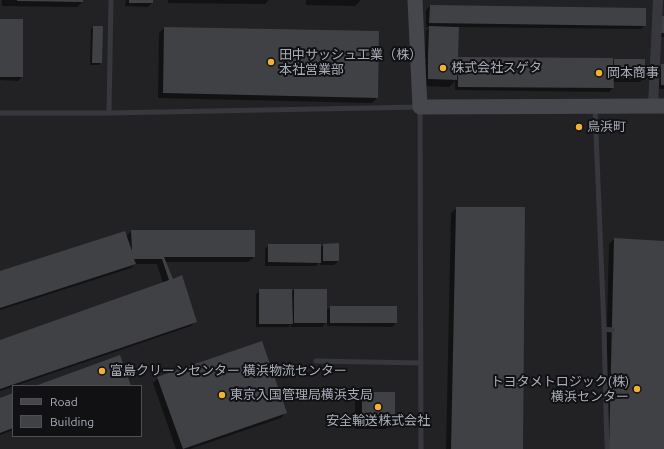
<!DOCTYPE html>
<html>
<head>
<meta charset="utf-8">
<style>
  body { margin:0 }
  #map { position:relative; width:664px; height:449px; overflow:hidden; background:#161618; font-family:Ubuntu,sans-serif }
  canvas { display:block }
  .legend { position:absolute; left:12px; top:385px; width:130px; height:52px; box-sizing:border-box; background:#111113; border:1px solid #4d4f55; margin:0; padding:5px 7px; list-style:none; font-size:12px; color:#a8adb8 }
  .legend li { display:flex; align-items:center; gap:8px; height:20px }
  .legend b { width:20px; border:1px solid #4d4f55 }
</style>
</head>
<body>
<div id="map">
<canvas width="664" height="449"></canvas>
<ul class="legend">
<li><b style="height:5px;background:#45474d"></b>Road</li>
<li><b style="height:11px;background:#404145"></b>Building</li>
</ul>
</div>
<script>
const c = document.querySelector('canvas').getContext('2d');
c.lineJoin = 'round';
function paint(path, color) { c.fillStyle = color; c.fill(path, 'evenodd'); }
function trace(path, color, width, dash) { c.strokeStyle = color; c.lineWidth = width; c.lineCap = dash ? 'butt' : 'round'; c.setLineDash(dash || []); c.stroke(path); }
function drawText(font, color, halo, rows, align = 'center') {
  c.font = font + ' Ubuntu,"Noto Sans JP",sans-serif'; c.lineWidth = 4; c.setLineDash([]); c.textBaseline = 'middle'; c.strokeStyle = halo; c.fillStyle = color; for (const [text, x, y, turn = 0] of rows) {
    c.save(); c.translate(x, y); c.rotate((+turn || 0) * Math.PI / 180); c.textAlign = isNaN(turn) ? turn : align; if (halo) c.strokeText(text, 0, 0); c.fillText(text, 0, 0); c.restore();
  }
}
paint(new Path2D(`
  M0,0H664V449H0ZM13,386H141V436H13Z`), '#222225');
paint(new Path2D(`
  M2,0H82V2L77,7L2,6Z
  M126,0H152V3L148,7L125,6Z
  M168,0H269L265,4L168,3Z
  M306,0H361L355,6L306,5Z
  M430,6L645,25L641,29L458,27L455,58L612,62L615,60L644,78L640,82H613V88L609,92L455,90V81L449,87L421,86V65L427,59H425L426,31L430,27H426V10Z
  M664,17V37H657Z
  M0,20L22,77L18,81L0,80Z
  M93,27L101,62L99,65H90L91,29Z
  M164,28L377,98L372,103L158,98L159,33Z
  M662,65H664V89H658V69Z
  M457,208L522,449H446L451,213Z
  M131,231H254V257L248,262H165L171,278L195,322L191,326L0,391V341L163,283L157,264H135L131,268L0,310V272L126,237Z
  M614,239L664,242V449H604L609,244Z
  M269,245L320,248L324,245L338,261L334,265H320V262L316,266H265V249Z
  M260,290L291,293L294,290L326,311L331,307H396V323L392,327L327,326V322L322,327H291V324L288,327H256V294Z
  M158,378L286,412L281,418L190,449H176L153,383Z
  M362,393H394V421L386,429H355V401Z
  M13,394V430L0,435V399Z`), '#0007');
paint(new Path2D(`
  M17,0H83V2L17,1Z
  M129,0H153V3H129Z
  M430,5L646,8V26L429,23Z
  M661,16H664V33H660Z
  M0,19H23V77H0Z
  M93,26H103L102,63H92Z
  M429,26L459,27L458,57L613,58L614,88L458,87V63L457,80L428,79V56L449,57L428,56Z
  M164,27L379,31L378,98L163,93Z
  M614,59H645V79L614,78Z
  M661,64H664V85H661Z
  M456,207H525L523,449H451Z
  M131,230H255V257H164L173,279L182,275L197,322L0,389V340L169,280L162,259H134L136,264L0,308V271L125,231L132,251Z
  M614,238L664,241V449H609Z
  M339,243V261H323V244Z
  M268,244H321V263L268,262Z
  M259,289H292L293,324H259Z
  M294,289H327V323H294Z
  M330,306H397V323H330Z
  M262,341L287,413L183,449L157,377Z
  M120,355L131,386H35Z
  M362,392H395V421H362Z
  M13,393V428L0,433V398Z`), '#404145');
trace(new Path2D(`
  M595,108L604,329L607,449
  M0,113H109L420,107L421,449
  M109,113L111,0
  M604,329L612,330
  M316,361L421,363`), '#37383d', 5);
trace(new Path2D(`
  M653,106L658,0`), '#37383d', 10);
trace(new Path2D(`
  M415,0L420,107L664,106`), '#45474d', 15);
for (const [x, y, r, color] of [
  [271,62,4,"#f2b134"],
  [443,68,4,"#f2b134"],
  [599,73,4,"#f2b134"],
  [579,127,4,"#f2b134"],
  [102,371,4,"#f2b134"],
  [637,389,4,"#f2b134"],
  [222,395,4,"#f2b134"],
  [378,407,4,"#f2b134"]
]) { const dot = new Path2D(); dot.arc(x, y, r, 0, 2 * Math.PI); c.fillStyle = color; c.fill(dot); trace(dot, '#111113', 1.5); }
drawText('13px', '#a8adb8', '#111113', [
  ["田中サッシュ工業（株）",279,55],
  ["本社営業部",279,70],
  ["株式会社スゲタ",451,68],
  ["岡本商事",607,73],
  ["鳥浜町",587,127],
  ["富島クリーンセンター 横浜物流センター",110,371],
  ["トヨタメトロジック(株)",629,382,"right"],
  ["横浜センター",629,397,"right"],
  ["東京入国管理局横浜支局",230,395],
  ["安全輸送株式会社",378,421,"center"]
], 'left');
</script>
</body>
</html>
